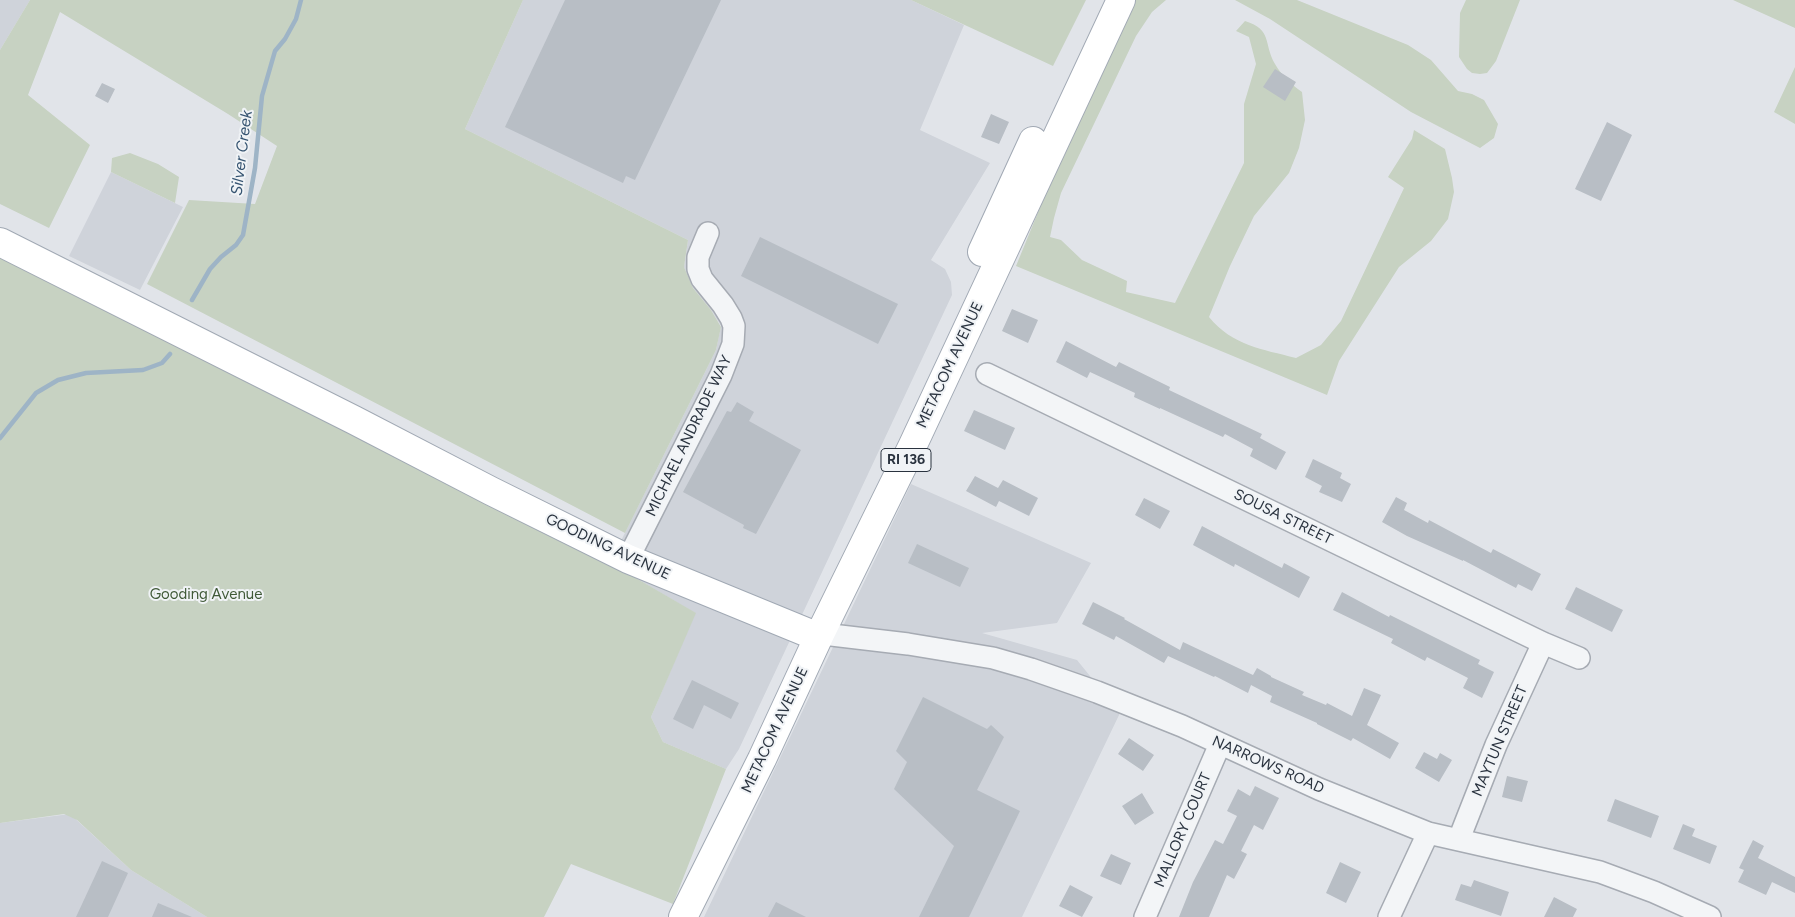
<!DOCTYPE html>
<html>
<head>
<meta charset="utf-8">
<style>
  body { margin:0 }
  canvas { display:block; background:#e1e4e9 }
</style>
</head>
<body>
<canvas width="1795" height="917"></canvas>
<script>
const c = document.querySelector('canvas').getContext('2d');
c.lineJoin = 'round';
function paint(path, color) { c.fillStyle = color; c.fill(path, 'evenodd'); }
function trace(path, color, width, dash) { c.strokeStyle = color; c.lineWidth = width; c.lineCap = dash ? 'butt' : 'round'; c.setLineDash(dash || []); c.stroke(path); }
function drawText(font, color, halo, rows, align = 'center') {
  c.font = font + ' Figtree,sans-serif'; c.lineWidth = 4; c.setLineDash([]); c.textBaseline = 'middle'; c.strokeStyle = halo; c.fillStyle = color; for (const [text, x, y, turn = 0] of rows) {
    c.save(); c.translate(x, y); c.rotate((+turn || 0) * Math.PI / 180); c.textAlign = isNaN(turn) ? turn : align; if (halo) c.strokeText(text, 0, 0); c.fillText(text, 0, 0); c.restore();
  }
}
paint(new Path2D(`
  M0,0H30L0,50Z
  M523,0H911L964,25L920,130L990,163L931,260L945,269L951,282L952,295L739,749L726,769L663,742L651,717L695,613L610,563L716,350L721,326L711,310L693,288L684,267L688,240L465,129Z
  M111,172L183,207L140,290L69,256Z
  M911,484L1091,563L1057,623L982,633L1077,660L1120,713L1022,917H704Z
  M70,814L131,870L207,917H0V823Z`), '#cfd3da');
paint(new Path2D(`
  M30,0H523L465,129L688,240L684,267L693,288L711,310L721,327L716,350L625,533L147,284L189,200L255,204L277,146L228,114L60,12L28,95L90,145L49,228L0,204V50Z
  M911,0H1086L1053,66Z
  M1125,0H1166L1152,12L1136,36L1061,193L1054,218L1050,237L1061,240L1082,260L1127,281L1126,292L1175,303L1244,163V104L1256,64L1249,37L1236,31L1245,21C1273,30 1263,43 1275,64C1281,75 1292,85 1302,92L1305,120L1299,148L1289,173L1254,216L1230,266L1209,317C1233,346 1262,349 1296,358L1321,345L1341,321L1404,188L1388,177L1412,139L1414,130L1445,149L1452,178L1454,192L1448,219L1431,241L1399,267L1339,361L1327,395L1016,266Z
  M1235,0H1297L1408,45L1431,60L1458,91L1472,94L1484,100L1498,124L1494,138L1480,148L1411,112L1270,19Z
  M1466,0H1520L1496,61L1487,73L1480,74L1472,73L1467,69L1459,57L1460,13Z
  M1733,0H1795V28Z
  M1795,67V124L1774,112Z
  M130,153L158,164L179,177L175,203L111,172L112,158Z
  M0,254L610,563L696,613L651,717L663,742L726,769L673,904L571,864L544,917H207L131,870L77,820L64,814L0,823Z`), '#c7d2c2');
trace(new Path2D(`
  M192,300L210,269L221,257L236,245L243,235L255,168L262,96L275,51L285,39L296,19L301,0
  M0,438L36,393L58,380L86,373L143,370L162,363L170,354`), '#9eb4c6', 4.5);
paint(new Path2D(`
  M565,0H721L635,180L626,176L623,183L505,127Z
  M1275,69L1296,82L1285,101L1263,87Z
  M102,83L115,89L108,103L95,96Z
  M991,114L1009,122L999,144L981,137Z
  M1607,122L1632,135L1601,201L1575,189Z
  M760,237L898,304L878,344L741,276Z
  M1012,309L1038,320L1028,343L1002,331Z
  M1066,341L1116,367L1119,362L1170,387L1169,390L1262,434L1260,438L1286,452L1276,470L1250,456L1253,449L1225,434L1223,437L1160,408V409L1134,397L1135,393L1090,372L1087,378L1056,362Z
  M737,402L754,412L749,421L801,450L756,534L743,528L744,525L683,492L727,411L731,412Z
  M974,410L1015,428L1005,450L964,431Z
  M1313,459L1342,473L1340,478L1351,484L1342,502L1319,492L1322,486L1305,477Z
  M975,476L998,488L1003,480L1038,498L1029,516L999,501L996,507L966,491Z
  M1396,497L1407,503L1404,510L1428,523L1429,520L1491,553L1493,549L1541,574L1532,591L1518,584L1516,588L1463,560V561L1407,536L1382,522Z
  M1144,498L1170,511L1160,529L1135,515Z
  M1202,526L1282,568L1284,563L1310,577L1299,598L1235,564L1234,567L1193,545Z
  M917,544L969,568L960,587L908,563Z
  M1576,587L1623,610L1612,632L1565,609Z
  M1342,592L1389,617L1390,615L1480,660L1478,664L1494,672L1482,698L1463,688L1468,678L1427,657L1425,661L1391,643L1393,639L1333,610Z
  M1093,602L1125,618L1124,619L1180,650L1183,642L1253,675L1257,668L1271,676V677L1304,692L1302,695L1326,705L1327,703L1352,716L1364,688L1381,695L1367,725L1399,743L1390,759L1353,738L1351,741L1317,724V723L1270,702L1272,696L1251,685L1248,693L1215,676L1214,677L1168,656L1164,663L1116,636L1114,640L1082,624Z
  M692,680L739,703L731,719L704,705L693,729L673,719Z
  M923,697L987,729L991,725L1004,737L977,790L1020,811L969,917H919L954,846L894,789L907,762L896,751Z
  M1129,738L1154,755L1143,771L1118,754Z
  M1424,752L1437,759L1440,753L1452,760L1439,782L1415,768Z
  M1507,776L1528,781L1522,802L1502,797Z
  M1255,786L1279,798L1263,830L1254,825L1241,851L1247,854L1234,879L1227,875L1209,917H1179L1193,882L1215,840L1223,844L1237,816L1227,811L1238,789L1250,796Z
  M1142,793L1154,813L1135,825L1122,806Z
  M1615,799L1659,816L1651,838L1607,821Z
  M1683,824L1695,829L1692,836L1717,846L1710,864L1673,849Z
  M1753,840L1764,846L1758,858L1795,877V893L1772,882L1766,895L1738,882L1744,870L1739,868Z
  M1111,854L1131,863L1121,885L1100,876Z
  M102,861L128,873L108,917H76Z
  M1340,862L1361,872L1346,903L1326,893Z
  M1474,880L1509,892L1501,916L1455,900L1461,884L1471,887Z
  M1070,885L1093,897L1082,917L1059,906Z
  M1554,897L1577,909L1573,917H1544Z
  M776,902L806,917H768Z
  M158,903L192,917H152Z`), '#b8bec5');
const minor = new Path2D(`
  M987,374L1543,643L1579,658
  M628,559L721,375L733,344L734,326L731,318L723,305L702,279L698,269V257L708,233
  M806,632L908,644L993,658L1031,669L1097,692L1182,726L1319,789L1428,833L1600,872L1654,892L1710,917
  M1459,839L1496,745L1543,643
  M1145,917L1220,744
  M1389,917L1428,833`);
const major = new Path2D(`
  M0,242L354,420L491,491L628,559L806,632
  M982,252L1033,141
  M683,917L762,759L820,634L912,447L1121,0`);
trace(minor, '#a6abb3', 24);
trace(major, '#a1a9b4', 30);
trace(minor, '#f3f5f7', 21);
trace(major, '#fff', 28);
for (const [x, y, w] of [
  [906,460,50]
]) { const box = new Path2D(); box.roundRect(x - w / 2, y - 11.5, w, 23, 4); c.fillStyle = '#f0f3f6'; c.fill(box); trace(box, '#2a333f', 1); }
drawText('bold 14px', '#2a333f', null, [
  ["RI 136",906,460]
]);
drawText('15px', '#2a333f', '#f0f3f6', [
  ["METACOM AVENUE",950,365,-65],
  ["MICHAEL ANDRADE WAY",689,436,-64],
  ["SOUSA STREET",1283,517,26],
  ["GOODING AVENUE",608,547,25],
  ["METACOM AVENUE",775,730,-65],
  ["MAYTUN STREET",1500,741,-67],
  ["NARROWS ROAD",1268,765,24],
  ["MALLORY COURT",1183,830,-67]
]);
drawText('15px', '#405a38', '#f0f3f6', [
  ["Gooding Avenue",206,595]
]);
drawText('italic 16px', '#365471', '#f0f3f6', [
  ["Silver Creek",242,153,-83]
]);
</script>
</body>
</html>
